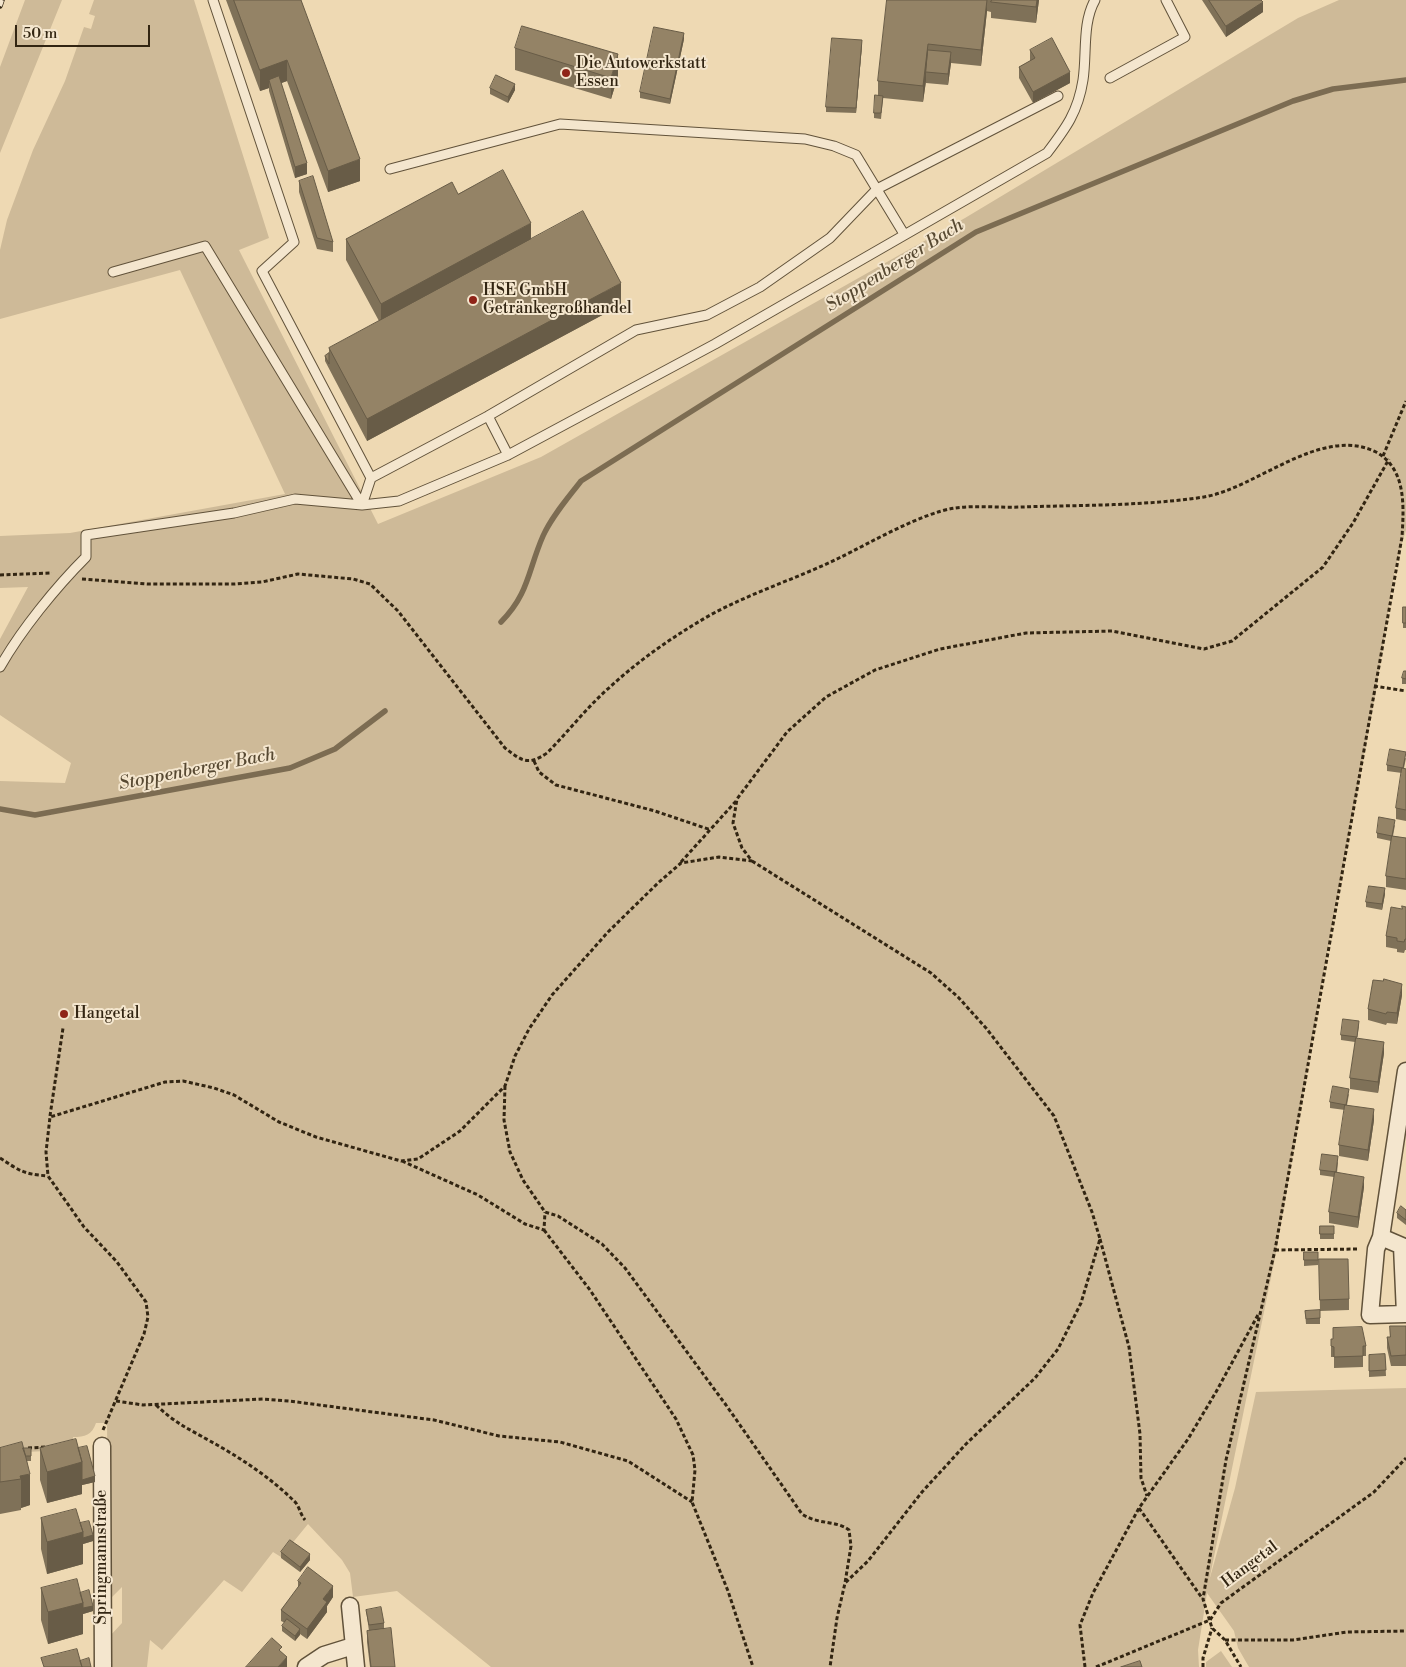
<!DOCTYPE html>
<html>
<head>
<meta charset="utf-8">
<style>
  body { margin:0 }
  #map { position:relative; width:1406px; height:1667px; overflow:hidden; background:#eed9b3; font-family:"Libre Bodoni",serif }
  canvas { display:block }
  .scale { position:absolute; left:15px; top:25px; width:135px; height:22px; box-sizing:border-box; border:2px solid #322512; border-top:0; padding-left:6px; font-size:15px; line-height:18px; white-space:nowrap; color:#322512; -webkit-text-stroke:4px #f4e6ce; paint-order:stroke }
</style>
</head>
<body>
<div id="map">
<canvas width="1406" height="1667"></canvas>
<div class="scale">50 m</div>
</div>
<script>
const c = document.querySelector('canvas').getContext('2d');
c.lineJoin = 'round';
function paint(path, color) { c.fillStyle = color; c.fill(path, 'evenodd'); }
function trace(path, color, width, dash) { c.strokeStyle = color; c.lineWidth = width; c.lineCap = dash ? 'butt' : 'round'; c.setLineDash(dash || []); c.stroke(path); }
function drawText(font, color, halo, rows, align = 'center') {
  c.font = font + ' "Libre Bodoni",serif'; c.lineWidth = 4; c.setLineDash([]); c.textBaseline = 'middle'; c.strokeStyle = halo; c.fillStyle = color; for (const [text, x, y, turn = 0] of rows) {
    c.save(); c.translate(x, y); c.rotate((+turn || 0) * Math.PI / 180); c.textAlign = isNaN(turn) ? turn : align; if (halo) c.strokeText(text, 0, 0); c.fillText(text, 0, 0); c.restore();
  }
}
paint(new Path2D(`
  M25,0H62L0,153V67Z
  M94,0H194L269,238L239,250L378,524L541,457L965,218L1298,18L1339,0H1406V530L1395,567L1376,690L1329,942L1275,1258L1209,1581L1235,1488L1256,1392L1406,1388V1667H1249L1238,1648L1234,1631L1207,1593L1198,1650L1199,1667H491L397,1591L353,1597L350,1573L342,1560L308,1524L281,1557L273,1552L242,1592L224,1580L162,1650L150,1640L147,1667H109V1637L122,1623V1587L109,1600L107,1423H96C92,1435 85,1437 73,1437L72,1450L0,1453V781L65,783L71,763L0,715V639L28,587L0,588V536L70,533L285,494L180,270L0,319V250L7,220L33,150L65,81L84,27L91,29L95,16L89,14Z
  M1221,1651L1232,1667H1206V1662Z`), '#ceba98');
trace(new Path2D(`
  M501,622C529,594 528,570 543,536C552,516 568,498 581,481L976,232L1293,101L1333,89L1406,80
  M0,809L35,815L290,768L335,749L385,711`), '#7c6c52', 5.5);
const service = new Path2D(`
  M213,0L294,242L262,271L371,478
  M1110,78L1185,37L1166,0
  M390,169L560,124L805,139L834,146L856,155L904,234
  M113,272L205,246L362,505
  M488,416L508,455
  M362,505L371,478L488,416L636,330L707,315L760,287L830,238L877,189L1058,96
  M0,667C21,630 56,587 86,557V535L234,513L295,499L362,505L399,501L508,455L715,344L1047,153C1066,128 1078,112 1083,80C1087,54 1082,23 1095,0`);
const minor = new Path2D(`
  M1381,1237L1402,1246L1405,1314L1370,1315L1376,1249L1381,1237L1406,1071
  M102,1446L103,1667
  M350,1606L356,1667
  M306,1667L324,1655L353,1646`);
trace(service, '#61523a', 11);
trace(minor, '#61523a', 19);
trace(new Path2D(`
  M1383,456L1406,401
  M0,575L52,573
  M82,579L148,584H234L262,582L298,574L353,579L370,584L398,611L505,748C522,761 528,766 547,753C568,732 587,707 610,687C637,662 668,640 700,621C741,596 794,580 839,558C870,543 921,513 955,508C976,505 1000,508 1021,507C1081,505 1144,506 1204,497C1257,488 1321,425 1376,452C1406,469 1404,504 1402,537L1275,1250L1226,1460L1203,1599L1212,1628L1225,1640L1241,1667
  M1374,686L1406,691
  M534,761L539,772L556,785L655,811L711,830
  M752,861L931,973L958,997L986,1028L1054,1116L1092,1212L1100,1239L1081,1303L1058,1349L1035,1378L966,1444L922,1492L868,1561L845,1583L837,1618L830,1667
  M681,862L737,800
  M505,1086L504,1120L510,1152L523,1180L545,1212L558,1216L602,1244L625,1268L726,1405L802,1514C818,1525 836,1520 849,1530L851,1546L845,1583
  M50,1116L63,1028
  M0,1158C20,1171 23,1174 48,1176
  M402,1161L478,1195L525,1224L544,1230L545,1212
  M544,1230L590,1290L676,1419L693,1455L695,1470L692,1502L728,1591L753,1667
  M1100,1239L1129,1347L1140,1434L1141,1478L1147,1496
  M1275,1250L1359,1249
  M116,1401L143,1405L263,1399L289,1401L434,1420L499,1436L560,1442L628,1461L692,1502
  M156,1405C175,1423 187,1428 210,1441C239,1457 270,1477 294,1501C299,1505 300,1514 305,1520
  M103,1430L144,1334L148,1317L146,1302L117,1262L84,1227L48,1176L46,1152L50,1117L165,1082L183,1081L214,1088L234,1095L279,1122L316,1137L401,1161L418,1159L460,1131L505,1086L515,1056L529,1029L552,995L608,932L658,883L681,863L719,857L752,861L742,848L733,823L737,799L787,732L826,697L875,670L940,649L1026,633L1112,631L1204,649L1232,641L1323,567L1353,523L1389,459
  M28,1448L47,1447
  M1139,1508L1202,1598
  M1225,1640H1293L1347,1632L1406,1631
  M1085,1667L1080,1625L1093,1593L1139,1508L1188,1439L1216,1392L1259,1313
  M1096,1667L1210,1620L1221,1603L1374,1492L1406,1458
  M1203,1667V1658L1212,1628`), '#322512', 3, [4, 2.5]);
trace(service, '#f4e6ce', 9);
trace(minor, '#f4e6ce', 16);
const rail = new Path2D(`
  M0,6L2,0`);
trace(rail, '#322512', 5.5);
trace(rail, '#f4e6ce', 4, [11]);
paint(new Path2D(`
  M226,0H301L360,181L328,192L287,81L281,83L307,174L295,178L269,91V88L260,91Z
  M887,0H1039L1036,23L991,18V12L987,11L981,66L951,63L948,85L926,83V81L923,102L883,98L881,119L874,118V113L878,95V81Z
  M1202,0H1261L1263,12L1226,37Z
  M684,39L670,104L640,98V92Z
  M862,45L856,113L826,112V107Z
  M515,48L618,76L611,99L515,70Z
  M1030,50L1070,83L1033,103L1019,78V67L1030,61Z
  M490,88L515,90L508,103L490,94Z
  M299,181L333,242V252L317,249L299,192Z
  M458,194L531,239L621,305L367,441L325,361V356L329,353V348L379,321L346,260V239Z
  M1403,607H1406V628H1403Z
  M1406,671V684H1402V678Z
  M1406,758L1404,768L1406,769V821L1396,819V808L1402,773L1387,771V765Z
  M1395,825L1393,836L1406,838V890L1386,887V876L1391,841L1377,838V833Z
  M1385,894L1382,910L1366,907V902Z
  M1406,907V950H1405L1404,953L1397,952V949L1386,947V936L1402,909Z
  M1402,995L1397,1024L1387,1023L1386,1025L1368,1020V1009Z
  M1359,1026L1357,1038L1384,1053L1378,1093L1350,1089V1078L1355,1042L1341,1040V1035Z
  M1349,1094L1347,1105L1374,1120L1368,1161L1339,1156V1145L1345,1110L1330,1108V1102Z
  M1338,1162L1337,1173L1364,1187L1358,1228L1329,1223V1212L1334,1177L1320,1175V1170Z
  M1406,1210V1225L1397,1218V1213Z
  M1320,1226H1334V1239H1320Z
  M1304,1252H1318V1265L1304,1266Z
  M1319,1259L1349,1299V1310L1320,1311Z
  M1320,1310V1324H1306L1305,1311Z
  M1406,1326V1366H1391L1387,1348V1337H1390Z
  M1333,1328L1366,1346V1356H1363V1367L1334,1368V1357H1331V1339H1333Z
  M1385,1354L1386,1376L1369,1377V1355Z
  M0,1448H31V1461H27L30,1505L21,1508V1510L0,1514Z
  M40,1448H78L95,1482L82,1485V1494L47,1503L40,1480Z
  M41,1518L80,1523L93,1541L83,1544V1564L47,1574L41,1549Z
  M281,1552L310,1560L300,1572L281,1558Z
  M298,1581L333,1597L327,1606V1612L307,1639L300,1634L295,1641L282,1631V1626L285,1623L281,1621V1610L298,1588Z
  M41,1588L80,1593L93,1611L83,1614V1634L48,1644L41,1620Z
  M366,1610L384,1623V1629L369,1631Z
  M367,1631L395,1667H370L367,1642Z`), '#7f7158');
paint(new Path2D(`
  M987,0V11L981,66V50Z
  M1037,0H1039L1036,23V7Z
  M1263,2V12L1226,37V26Z
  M684,33V39L670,104V99Z
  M862,40V45L856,113V108Z
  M928,44V60L926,72V81L923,102V86Z
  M951,52V63L948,85V74Z
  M618,54V76L611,99V78Z
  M287,60V81L271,87L269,80V88L260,91V70Z
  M1070,72V83L1033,103V92Z
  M515,84V90L508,103V97Z
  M360,159V181L328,192V171Z
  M307,163V174L295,178V167Z
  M531,223V245L381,326V304Z
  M621,283V305L367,441V419Z
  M1385,888V894L1382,910V904Z
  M1402,984V995L1397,1024V1013Z
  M1384,1042V1053L1378,1093V1082Z
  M1374,1109V1120L1368,1161V1150Z
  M1364,1177V1187L1358,1228V1217Z
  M82,1462L95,1476V1482L82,1485V1494L47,1503V1472Z
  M30,1474V1505L21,1508V1479L20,1476Z
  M83,1532L93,1535V1541L83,1544V1564L47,1574V1542Z
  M310,1554V1560L300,1572V1567Z
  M333,1586V1597L327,1606V1612L307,1639V1629L323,1599Z
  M83,1603L93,1606V1611L83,1614V1634L48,1644V1612Z
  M300,1629V1635L295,1641V1636Z
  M287,1657V1667H278Z`), '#685c47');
const building = new Path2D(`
  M234,0H301L360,159L328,171L287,60L260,70Z
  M887,0H987L981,50L928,44L923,86L878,81Z
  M992,0H1037L1036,7L991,2Z
  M1209,0H1261L1263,2L1226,26Z
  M522,26L618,54L611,78L515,48Z
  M654,27L684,33L670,99L640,92Z
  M832,38L862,40L856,108L826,107Z
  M1052,38L1070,72L1033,92L1019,67L1035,58L1030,50Z
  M928,50L951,52L948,74L926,72Z
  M496,75L515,84L508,97L490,88Z
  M279,76L307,163L295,167L269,80Z
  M875,95L883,96L881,113H874Z
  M503,170L531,223L381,304L346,239L452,182L458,194Z
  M313,176L333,242L317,238L299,181Z
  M583,211L621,283L367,419L329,348Z
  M329,353V364L325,356Z
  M1403,607H1406V623H1403Z
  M1404,671H1406V679L1402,678Z
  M1390,749L1406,752L1403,768L1387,765Z
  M1402,768L1406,769V810L1396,808Z
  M1379,817L1395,820L1392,836L1377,833Z
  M1392,836L1406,838V879L1386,876Z
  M1369,886L1385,888L1382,904L1366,902Z
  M1402,906L1406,907V939H1405L1404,942L1397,941V938L1386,936L1391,907L1402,909Z
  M1384,979L1402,984L1397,1013L1387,1012L1386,1014L1368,1009L1373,980L1383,981Z
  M1343,1019L1359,1021L1357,1037L1341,1035Z
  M1356,1038L1384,1042L1378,1082L1350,1078Z
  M1333,1086L1349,1089L1346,1105L1330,1102Z
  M1345,1105L1374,1109L1368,1150L1339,1145Z
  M1322,1154L1338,1156L1336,1172L1320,1170Z
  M1335,1172L1364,1177L1358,1217L1329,1212Z
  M1401,1206L1406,1210V1220L1397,1213Z
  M1320,1226H1334V1234H1320Z
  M1304,1252H1318V1260H1304Z
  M1319,1259H1348L1349,1299L1320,1300Z
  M1320,1310V1318L1306,1319L1305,1311Z
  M1390,1326H1406V1355L1391,1356L1387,1337H1390Z
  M1362,1327L1366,1346H1363V1356L1334,1357V1347L1331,1346V1339H1333V1328Z
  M1385,1354L1386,1370L1369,1371V1355Z
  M76,1439L82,1462L47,1472L40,1448Z
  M22,1442L30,1474L20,1476L21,1479L0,1482V1448Z
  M87,1446L95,1476L82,1480V1462L78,1448Z
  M23,1448H31V1456H26Z
  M76,1509L83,1532L47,1542L41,1518Z
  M89,1521L93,1535L83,1538V1532L80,1523Z
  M290,1540L310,1554L300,1567L281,1552Z
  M308,1567L333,1586L323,1599L327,1602L307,1629L281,1610L301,1583L298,1581Z
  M77,1579L83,1603L48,1612L41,1588Z
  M89,1590L93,1606L83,1608V1603L80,1593Z
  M381,1607L384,1623L369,1625L366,1610Z
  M287,1619L300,1629L295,1636L282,1626Z
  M391,1628L395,1667H371L367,1631Z
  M272,1638L282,1647L279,1650L287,1657L278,1667H246Z
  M77,1649L82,1667H44L41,1658Z
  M89,1658L91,1667H82L80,1661Z
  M1140,1661L1142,1667H1121Z`);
paint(building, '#948366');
trace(building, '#685c47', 1);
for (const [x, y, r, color] of [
  [566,73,5,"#8f2418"],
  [473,300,5,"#8f2418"],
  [64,1014,5,"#8f2418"]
]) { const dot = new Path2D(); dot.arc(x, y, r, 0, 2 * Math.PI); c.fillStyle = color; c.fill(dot); trace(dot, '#f4e6ce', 2); }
drawText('16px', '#322512', '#f4e6ce', [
  ["Die Autowerkstatt",576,64],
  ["Essen",576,82],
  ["HSE GmbH",483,291],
  ["Getränkegroßhandel",483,309],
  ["Hangetal",74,1014]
], 'left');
drawText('16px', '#322512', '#f4e6ce', [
  ["Springmannstraße",102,1557,-90],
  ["Hangetal",1250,1565,-37]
]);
drawText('italic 18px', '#574932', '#f4e6ce', [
  ["Stoppenberger Bach",895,266,-32],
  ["Stoppenberger Bach",197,770,-11]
]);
</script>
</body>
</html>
